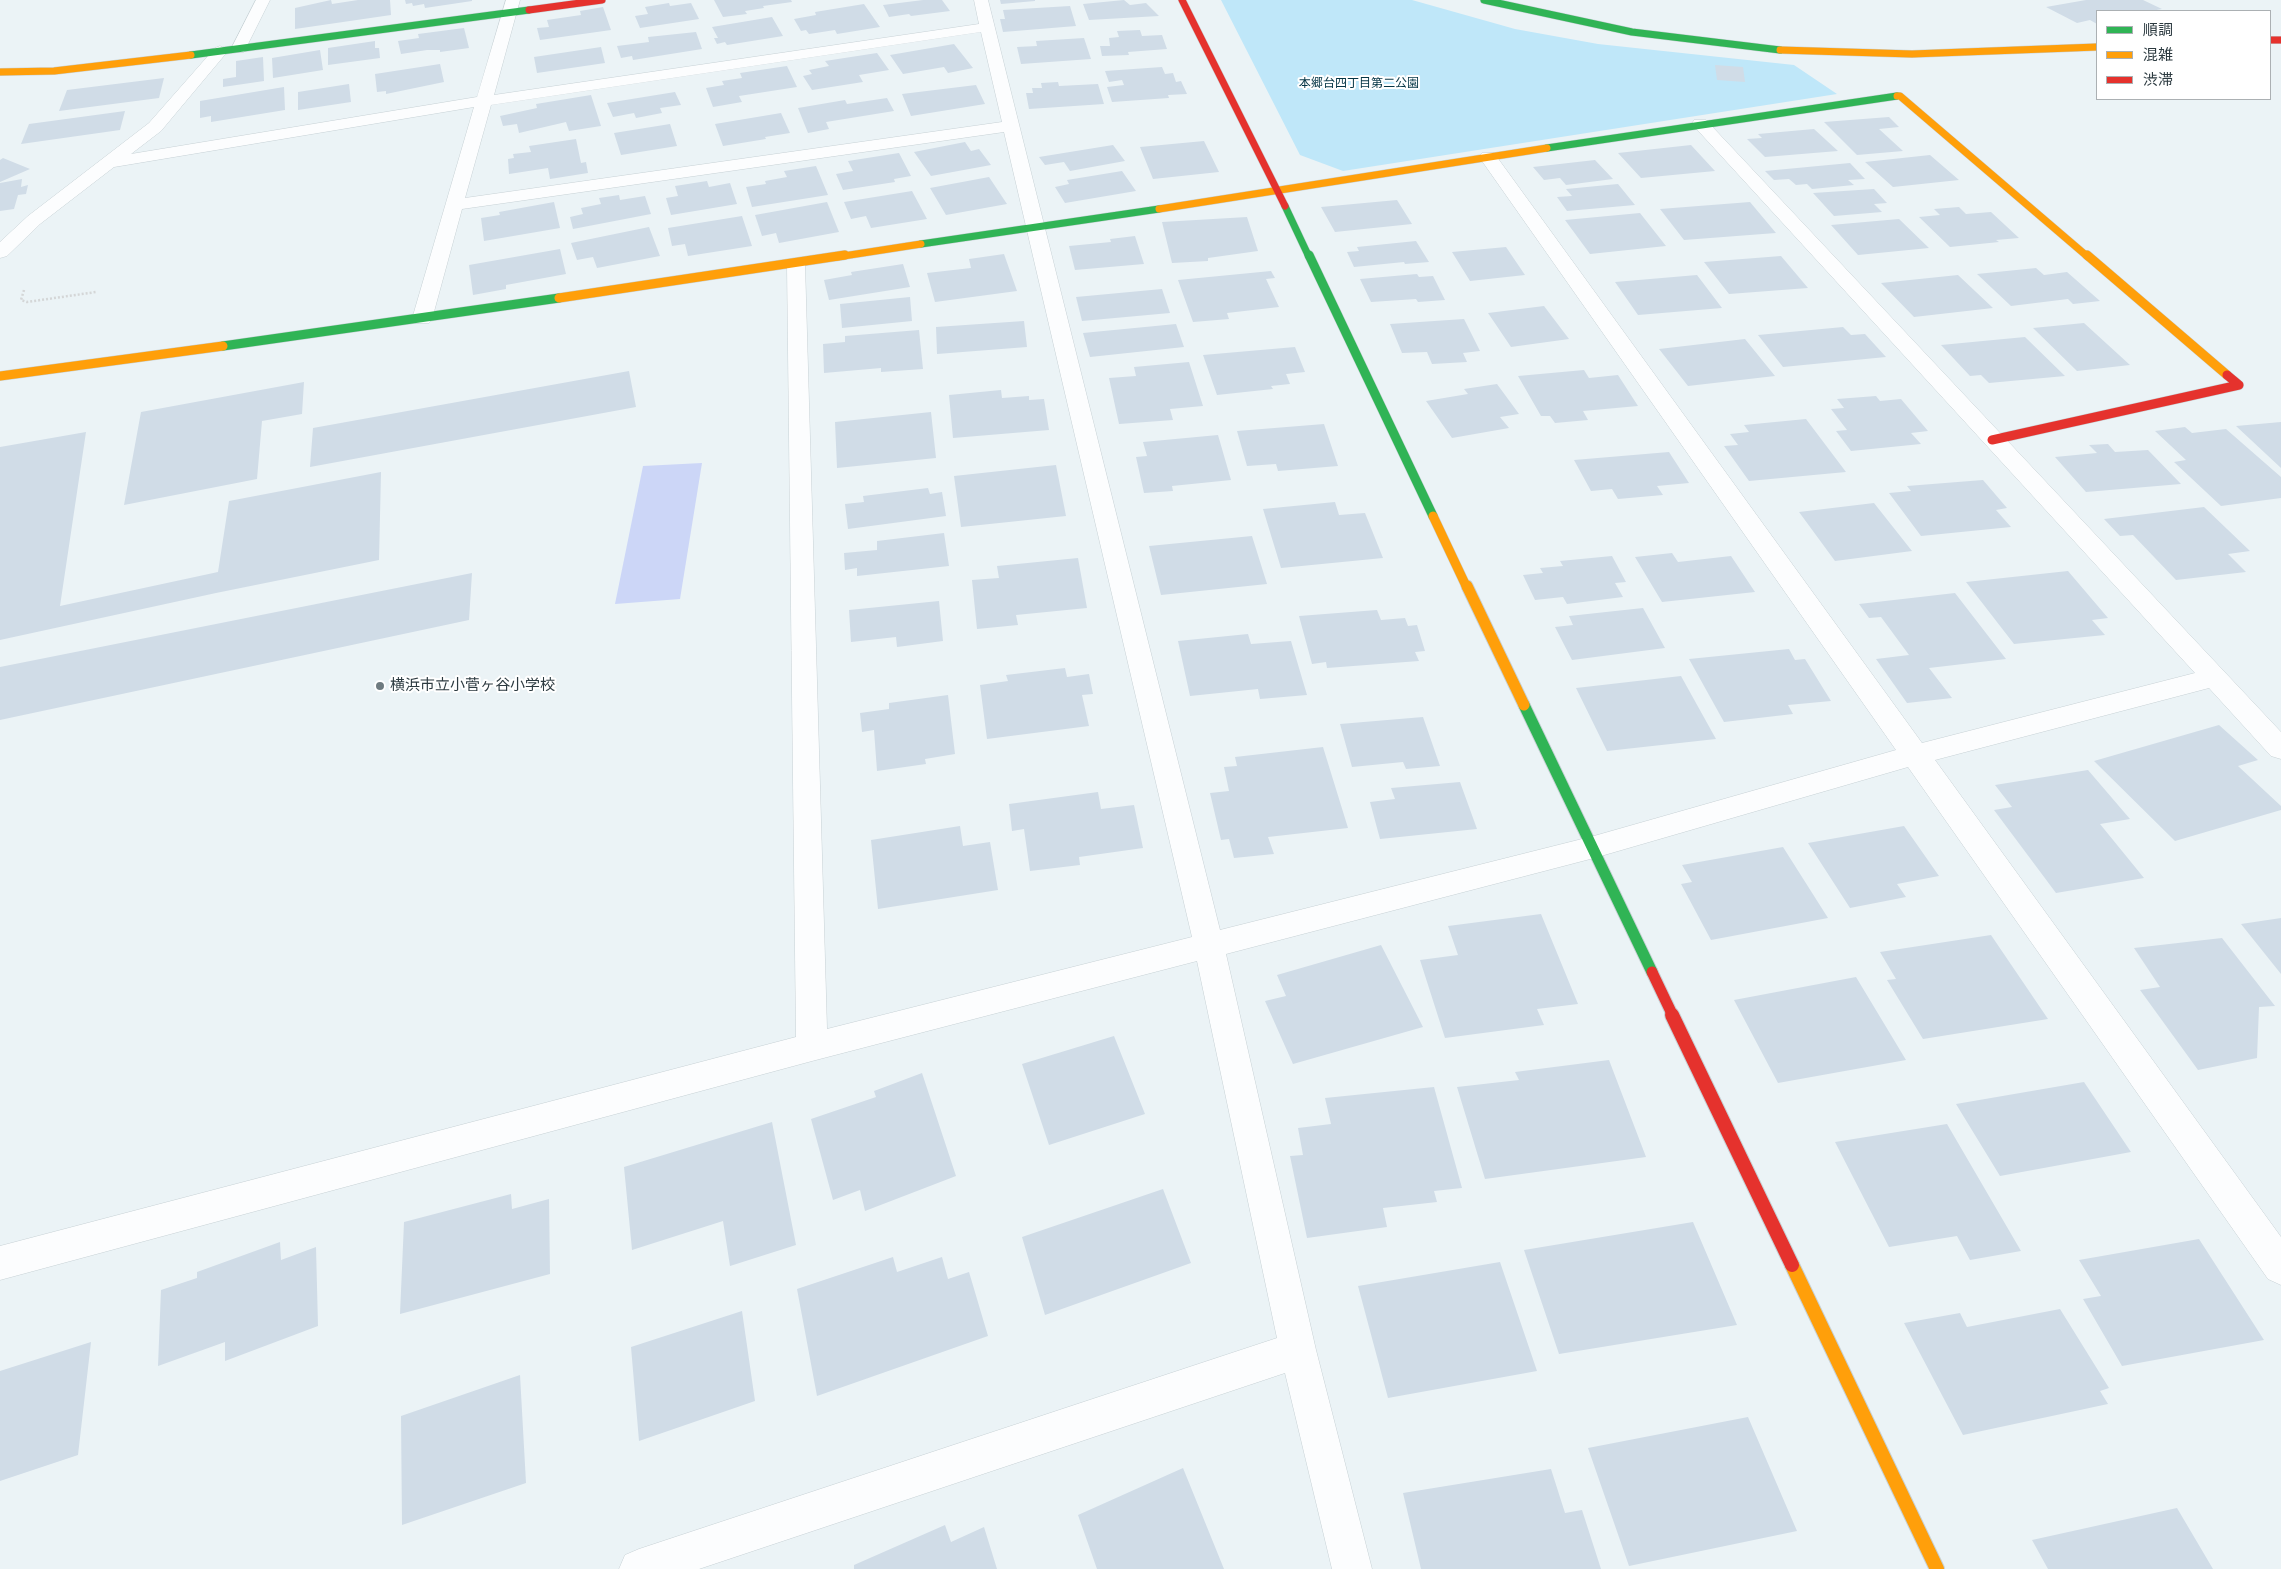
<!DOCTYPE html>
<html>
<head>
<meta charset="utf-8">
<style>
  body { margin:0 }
  #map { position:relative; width:2281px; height:1569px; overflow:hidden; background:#ebf3f6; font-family:Poppins,"Noto Sans JP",sans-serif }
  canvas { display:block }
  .legend { position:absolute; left:2096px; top:10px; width:175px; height:90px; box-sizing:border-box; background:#fff; border:1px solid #abb0b3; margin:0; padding:6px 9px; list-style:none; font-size:15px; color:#2c3a40 }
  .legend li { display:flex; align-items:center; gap:10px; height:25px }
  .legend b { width:25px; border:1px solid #abb0b3 }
</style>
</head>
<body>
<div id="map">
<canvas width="2281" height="1569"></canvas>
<ul class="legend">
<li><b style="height:6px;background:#30b455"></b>順調</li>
<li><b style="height:6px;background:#ff9f0a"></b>混雑</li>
<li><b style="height:6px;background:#e5322d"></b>渋滞</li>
</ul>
</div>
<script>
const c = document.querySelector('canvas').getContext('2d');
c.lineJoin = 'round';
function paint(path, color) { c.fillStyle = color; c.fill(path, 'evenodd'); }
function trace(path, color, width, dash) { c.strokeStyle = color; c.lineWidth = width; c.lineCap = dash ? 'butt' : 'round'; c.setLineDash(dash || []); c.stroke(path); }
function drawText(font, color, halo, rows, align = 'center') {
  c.font = font + ' Poppins,"Noto Sans JP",sans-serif'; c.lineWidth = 4; c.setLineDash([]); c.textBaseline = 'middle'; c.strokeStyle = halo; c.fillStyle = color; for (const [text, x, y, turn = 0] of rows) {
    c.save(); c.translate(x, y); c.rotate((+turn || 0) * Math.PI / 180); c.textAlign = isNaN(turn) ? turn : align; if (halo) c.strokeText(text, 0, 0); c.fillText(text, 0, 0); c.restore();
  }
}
paint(new Path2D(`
  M1221,0H1412L1515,29L1598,44L1794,65L1837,94L1343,171L1300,155Z`), '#bfe7f9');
paint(new Path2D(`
  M702,463L680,599L615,604L643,466Z`), '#ccd6f7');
paint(new Path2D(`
  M331,0L332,4L358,0H390L391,15L295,29V8Z
  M405,0H472V1L425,8L424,4L413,6L412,3L406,4Z
  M714,0H791L792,2L763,6L764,8L745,11L747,14L723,17Z
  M923,0H942L950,11L911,16L909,14L889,17L883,5Z
  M1000,0H1035V1L1001,4Z
  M1124,0L1130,5L1146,3L1159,16L1089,20L1083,4Z
  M2086,0H2143L2162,9L2151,11H2097V24L2090,20L2077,23L2046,7Z
  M669,3L670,6L691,3L699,19L640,28L635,16L648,14L645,7Z
  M864,4L880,27L837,34L835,30L809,34L806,30L801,31L794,19L816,15L815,12Z
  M1070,6L1076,26L1003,32L1000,19H1005L1003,10Z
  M603,7L611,30L540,40L537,28L549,27L547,20L581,15L580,11Z
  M772,17L783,36L727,45L725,42L717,44L714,38H718L712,27Z
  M464,28L469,48L440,52V50H427L401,54L398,41L419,38L418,34Z
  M1140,30L1142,36L1162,35L1167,49L1128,52L1129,55L1102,56L1100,46H1110L1109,38L1119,37L1117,31Z
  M696,32L702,49L633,60L632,56L621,58L617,46L649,42L648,37Z
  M1084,38L1091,59L1021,64L1017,47L1037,46L1036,41Z
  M375,41V48H379L380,58L328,65V48Z
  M954,44L973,68L948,73L944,67L903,74L890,55Z
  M601,47L605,63L537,73L534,57Z
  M320,50L323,70L273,78L272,58Z
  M877,53L889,70L859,75L863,82L812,90L803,76L812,74L809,70L829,66L825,61Z
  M263,57L264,81L223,87V79L236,77V61Z
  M440,64L444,82L386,94V91L377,92L375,74Z
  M1715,65L1743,67L1745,82L1717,80Z
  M787,66L797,87L739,96L742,102L713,107L706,88L724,85L722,81L742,78L740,73Z
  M1162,67L1165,74L1173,73L1176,82L1181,81L1187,94L1168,95L1169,98L1112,102L1107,87L1124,85L1122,80L1109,82L1105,71Z
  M164,78L159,98L59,111L67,90Z
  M1058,82L1059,86L1098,84L1104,104L1029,109L1026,93H1033L1032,88H1042L1041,83Z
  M349,84L351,102L298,110V92Z
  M976,85L985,104L911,116L902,94Z
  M284,87L285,110L211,122V116L200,118V101Z
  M675,92L681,105L660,108L662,113L636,118L634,113L613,117L607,103Z
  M591,95L601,126L569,131L566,122L519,133L517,124L503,126L500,116L537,108L536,104Z
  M887,98L894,111L826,122L829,129L808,133L798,108L845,100L847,104Z
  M125,111L120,130L21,144L29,124Z
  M781,113L790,133L765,137L766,139L723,146L715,124Z
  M1889,117L1899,127L1879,129L1903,151L1857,155L1824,122Z
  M670,124L677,146L621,155L614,133Z
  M1814,129L1838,151L1765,157L1747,139L1762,138L1758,134Z
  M576,139L581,163L586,162L588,173L550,179L548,168L509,174L508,159L514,158L513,154L531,152L529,146Z
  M1204,141L1219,172L1153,179L1140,147Z
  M965,142L971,151L979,149L991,165L931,176L914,152Z
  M1113,145L1125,161L1070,171L1064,162L1045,165L1039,157Z
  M1691,145L1715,171L1641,178L1618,153Z
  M899,153L911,176L894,179L895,182L843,190L836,174L853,171L848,161Z
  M1930,155L1959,180L1893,187L1865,162Z
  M3,158L30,169L0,182V160Z
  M1595,160L1613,179L1566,185L1560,178L1544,180L1533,167Z
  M1850,163L1865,179L1848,180L1854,185L1812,189L1807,184L1796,185L1789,179L1774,180L1765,171Z
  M816,166L828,195L752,207L746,187L766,184L765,181L787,177L784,171Z
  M1122,171L1136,191L1065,203L1055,187L1069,184L1067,180Z
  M989,177L1007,204L946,215L930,188Z
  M22,179L21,187L28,185L26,194L18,195L14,209L0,211V183Z
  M707,181L709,187L730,183L737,204L671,215L666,198L678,196L675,186Z
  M1618,184L1635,205L1567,211L1557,197L1572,196L1566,189Z
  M1874,189L1887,203L1874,204L1882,212L1834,216L1813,193Z
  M912,191L927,219L871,228L866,216L851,219L844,202Z
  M619,195L620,200L645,196L651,214L573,229L570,217L583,214L581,208L601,204L599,198Z
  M1397,200L1412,224L1335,232L1321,207Z
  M554,202L560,228L484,241L481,218L500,215L499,212Z
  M827,202L839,232L779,243L776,233L762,236L755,215Z
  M1750,202L1776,233L1684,240L1660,209Z
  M1959,207L1966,214L1991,212L2019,238L1996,240L1999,242L1950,247L1919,217L1940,215L1934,209Z
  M1640,213L1666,246L1590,254L1565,220Z
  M742,216L752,246L688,256L685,244L672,246L668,228Z
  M1247,217L1258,251L1208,258V261L1172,263L1162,222Z
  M1899,219L1929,248L1858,255L1831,225Z
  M649,227L660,256L597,268L593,257L577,260L571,243Z
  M1135,236L1144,264L1075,270L1069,246L1111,242L1110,239Z
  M1416,241L1429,262L1405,264L1404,262L1354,267L1347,252L1359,251L1357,247Z
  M1506,247L1525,275L1470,281L1452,252Z
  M560,249L566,274L506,285V289L473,295L469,265Z
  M1004,254L1017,291L935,302L927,273L971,268L969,259Z
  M1781,256L1808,288L1729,294L1704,262Z
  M903,264L910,287L829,300L824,280L852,275L851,272Z
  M2036,268L2044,275L2067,272L2100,301L2073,304L2068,299L2011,306L1977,274Z
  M1271,271L1275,278L1266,279L1279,307L1227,313L1229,319L1193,322L1178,280Z
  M1417,274L1419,277L1433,276L1445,300L1418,302L1416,299L1371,302L1360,279Z
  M1697,275L1722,308L1638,315L1615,282Z
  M1958,275L1993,308L1914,317L1881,283Z
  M1162,289L1170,313L1082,321L1076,297Z
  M910,297L912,321L842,328L840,304Z
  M1544,306L1569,339L1511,347L1488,313Z
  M1464,319L1480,351L1463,353L1467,362L1432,364L1427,352L1402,353L1390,324Z
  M1024,321L1027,347L937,354L936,327Z
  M2084,323L2130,365L2077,371L2033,328Z
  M1176,324L1184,347L1090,357L1083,333Z
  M1843,327L1851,335L1865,334L1886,357L1783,367L1758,335Z
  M919,330L923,369L881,372V368L824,373L823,344L845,342V336Z
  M2025,337L2065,376L1989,383L1981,375L1970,376L1941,345Z
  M1745,339L1775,376L1688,386L1659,349Z
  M1295,347L1305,372L1286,374L1290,384L1271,386L1273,389L1217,395L1203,355Z
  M1189,362L1203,406L1170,409L1173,420L1119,424L1109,378L1136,376L1134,367Z
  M1584,370L1589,378L1618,375L1638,406L1583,411L1588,420L1555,423L1550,416H1541L1518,376Z
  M629,371L636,407L310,467L313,428Z
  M304,382L302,414L262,421L257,479L124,505L141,412Z
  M1497,384L1519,414L1500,417L1509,428L1452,438L1426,401L1468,394L1464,389Z
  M1001,390L1002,398L1029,396V400L1044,399L1049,430L953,438L949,395Z
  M1876,396L1880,401L1901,399L1928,431L1911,433L1921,444L1851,451L1836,431L1847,430L1831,409L1844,408L1837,399Z
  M931,412L936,458L837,468L835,422Z
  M1806,419L1846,472L1749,481L1724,446L1738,445L1730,434L1749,432L1744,425Z
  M2281,422V468L2236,426Z
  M1324,424L1338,466L1278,471L1276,464L1247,466L1237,431Z
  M2185,427L2192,433L2226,429L2281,477V498L2221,506L2174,462L2186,460L2155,431Z
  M86,432L60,606L218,572L229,501L381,472L379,560L216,593L0,640V447Z
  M1218,435L1231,480L1172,486L1173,491L1144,493L1136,457L1147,456L1143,442Z
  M2108,444L2115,452L2148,450L2181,484L2086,492L2055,457L2097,453L2089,445Z
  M1669,452L1689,483L1657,486L1663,495L1618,499L1612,489L1591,491L1574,460Z
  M1056,465L1066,516L961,527L954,476Z
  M1983,480L2007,508L1996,510L2011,527L1921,536L1889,493L1911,491L1907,486Z
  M928,488L930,494L942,492L946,516L848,529L845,504L864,502L863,496Z
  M1335,502L1339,515L1365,513L1383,558L1281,568L1263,509Z
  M1874,503L1912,551L1835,561L1799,512Z
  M2204,507L2250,551L2228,554L2246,572L2176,580L2133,535L2120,536L2104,519Z
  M944,533L949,566L857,576V568L845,570L844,553L877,550V541Z
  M1252,536L1267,584L1161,595L1149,546Z
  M1672,553L1678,562L1731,556L1755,592L1662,602L1635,557Z
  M1612,556L1626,582L1615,583L1623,597L1567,604L1563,597L1535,600L1523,575L1543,573L1540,568L1563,566L1560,561Z
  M1078,558L1087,608L1016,615L1018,625L977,629L972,580L999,578L997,566Z
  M2068,571L2108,618L2092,620L2105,635L2014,644L1966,582Z
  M472,573L469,620L0,720V667Z
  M1955,593L2006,659L1929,668L1952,698L1907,703L1876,659L1909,655L1881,617L1869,618L1859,604Z
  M939,601L943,641L897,647L896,637L851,642L849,610Z
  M1643,608L1665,648L1572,660L1555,627L1573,625L1569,616Z
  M1377,610L1381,620L1405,618L1408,626L1417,625L1425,651L1415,652L1419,661L1327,668L1326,662L1312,664L1299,616Z
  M1248,634L1251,644L1291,641L1307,695L1260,699L1258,689L1190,696L1178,641Z
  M1789,649L1795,660L1805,659L1831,701L1788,705L1793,714L1724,722L1689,659Z
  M1065,668L1067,677L1089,674L1093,694L1082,695L1089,726L987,739L980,685L1008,681L1006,675Z
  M1681,676L1716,739L1607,751L1576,688Z
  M948,695L955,754L925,759L926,764L877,771L874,730L862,732L860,713L889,709V703Z
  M1423,717L1440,766L1406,769L1403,762L1352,767L1340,724Z
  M2219,725L2258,760L2238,766L2281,806V810L2175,841L2094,761Z
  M1323,747L1348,828L1268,837L1274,854L1234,858L1229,839L1221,840L1210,793L1229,791L1224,767L1237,766L1235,757Z
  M2088,770L2130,819L2100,824L2144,878L2056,893L1994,810L2012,807L1995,785Z
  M1460,782L1477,829L1380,839L1370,802L1395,799L1391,788Z
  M1098,792L1101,809L1134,805L1143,848L1079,857L1080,865L1030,871L1024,829L1012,831L1009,804Z
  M960,826L963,846L990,842L998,890L878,909L871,840Z
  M1904,826L1939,876L1897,884L1906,897L1850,908L1808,843Z
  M1783,847L1828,918L1711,940L1681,884L1692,882L1682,865Z
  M1541,914L1578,1004L1537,1009L1544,1025L1445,1038L1420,960L1458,955L1448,926Z
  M2281,918V974L2241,924Z
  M1991,935L2048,1019L1923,1039L1887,980L1896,979L1880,952Z
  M2222,938L2275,1006L2259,1007L2257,1058L2198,1070L2140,990L2160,987L2134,948Z
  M1381,945L1423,1027L1293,1064L1265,1001L1286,996L1277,975Z
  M1856,977L1906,1060L1778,1083L1734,1000Z
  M1114,1036L1145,1114L1049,1145L1022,1064Z
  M1609,1060L1646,1157L1485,1179L1457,1087L1519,1080L1515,1072Z
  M922,1073L956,1176L865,1211L860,1190L833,1200L811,1119L876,1097L874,1091Z
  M2084,1082L2131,1152L2000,1176L1956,1104Z
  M1434,1087L1462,1188L1434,1191L1437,1202L1383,1208L1387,1227L1307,1238L1290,1156L1303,1155L1298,1128L1331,1124L1325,1098Z
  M772,1122L796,1245L730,1266L723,1221L632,1250L624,1167Z
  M1947,1124L2021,1251L1970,1260L1957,1236L1889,1247L1835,1142Z
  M1163,1189L1191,1263L1045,1315L1022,1237Z
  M511,1194L512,1209L549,1199L550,1274L400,1314L404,1222Z
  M1693,1222L1737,1325L1559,1354L1524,1250Z
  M2199,1239L2264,1340L2122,1366L2083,1299L2101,1296L2079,1260Z
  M280,1242L281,1260L316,1247L318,1326L225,1361V1342L158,1366L161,1290L197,1278V1272Z
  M893,1257L897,1272L942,1257L948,1279L969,1272L988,1336L817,1396L797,1289Z
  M1500,1262L1537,1371L1388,1398L1358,1286Z
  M2060,1309L2109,1388L2100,1391L2108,1404L1963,1435L1904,1323L1960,1313L1967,1327Z
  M742,1311L755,1401L639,1441L631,1347Z
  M91,1342L78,1455L0,1481V1371Z
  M520,1375L526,1483L402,1525L401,1416Z
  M1748,1417L1797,1531L1629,1566L1588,1448Z
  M1183,1468L1224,1569H1097L1078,1515Z
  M1551,1469L1565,1513L1582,1510L1601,1569H1421L1403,1493Z
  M2177,1508L2213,1569H2048L2032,1540Z
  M945,1525L951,1542L984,1527L997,1569H854V1565Z`), '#d0dce7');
const street = new Path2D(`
  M256,0H270L244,52H234L231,49Z
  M506,0H520L494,95L979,24L974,0H988L1220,930L1594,836L1896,750L1482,161L1479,157L1482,153H1494L1922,743L2195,673L1692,124L1694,120H1706L2281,732V759L2271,756L2209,688L1935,760L2281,1237V1285L2268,1279L1908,767L1594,858L1226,954L1316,1350L1372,1569H1332L1285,1373L699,1569H619L625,1555L639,1549L1277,1338L1197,961L812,1061L0,1280V1246L796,1037L787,264L789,260H803L805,264L827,1029L1192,937L1004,132L462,209L432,319L429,323H415L412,319L474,107L114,167L40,224L7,256L0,258V242L28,216L149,123L215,48L220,46L228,51L161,131L131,154L477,97ZM981,32L1002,122L465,198L491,105Z`);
const fastFar2 = new Path2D(`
  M1484,0L1632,32L1780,50
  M191,55L529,10
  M1547,148L1897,96
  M1285,206L1309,257
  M921,244L1159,209`);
const fastFar1 = new Path2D(`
  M1309,255L1433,516
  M223,346L559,298`);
const fast = new Path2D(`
  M1524,705L1652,972`);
const slowFar3 = new Path2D(`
  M1780,50L1912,54L2097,47
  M0,72L54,71L191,55
  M1897,96H1900L2088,257
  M1159,209L1547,148
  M837,257L921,244`);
const slowFar2 = new Path2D(`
  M2087,255L2227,375
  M559,298L845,255
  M0,376L223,346
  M1433,516L1467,588`);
const slowFar1 = new Path2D(`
  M1467,586L1524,705`);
const slow = new Path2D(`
  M1792,1265L1937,1569`);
const jamFar3 = new Path2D(`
  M1182,0L1285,206
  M529,10L602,0
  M2270,40H2281`);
const jamFar2 = new Path2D(`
  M1992,440L2239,385L2227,375`);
const jamFar1 = new Path2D(`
  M1652,972L1673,1016`);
const jam = new Path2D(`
  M1672,1015L1792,1265`);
trace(street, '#c7d1d5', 1);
trace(fastFar2, '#c7d1d5', 8);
trace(fastFar1, '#c7d1d5', 10);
trace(fast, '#c7d1d5', 13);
trace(slowFar3, '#c7d1d5', 8);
trace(slowFar2, '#c7d1d5', 10);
trace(slowFar1, '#c7d1d5', 13);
trace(slow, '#c7d1d5', 16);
trace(jamFar3, '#c7d1d5', 8);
trace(jamFar2, '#c7d1d5', 10);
trace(jamFar1, '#c7d1d5', 13);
trace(jam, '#c7d1d5', 16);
trace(new Path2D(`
  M24,290L21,300L27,302L96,292`), '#d4d6d7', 2.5, [2, 2]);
paint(street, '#fcfdfe');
trace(fastFar2, '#30b455', 7);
trace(fastFar1, '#30b455', 9);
trace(fast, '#30b455', 11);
trace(slowFar3, '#ff9f0a', 7);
trace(slowFar2, '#ff9f0a', 9);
trace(slowFar1, '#ff9f0a', 11);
trace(slow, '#ff9f0a', 14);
trace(jamFar3, '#e5322d', 7);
trace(jamFar2, '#e5322d', 9);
trace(jamFar1, '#e5322d', 11);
trace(jam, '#e5322d', 14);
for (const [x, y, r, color] of [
  [380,686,5,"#6f7b80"]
]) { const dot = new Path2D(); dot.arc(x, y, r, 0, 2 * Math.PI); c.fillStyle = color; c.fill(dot); trace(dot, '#fff', 2); }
drawText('12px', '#053545', '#fff', [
  ["本郷台四丁目第二公園",1359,84]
]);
drawText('15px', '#2c3a40', '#fff', [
  ["横浜市立小菅ヶ谷小学校",390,686]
], 'left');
</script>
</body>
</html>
